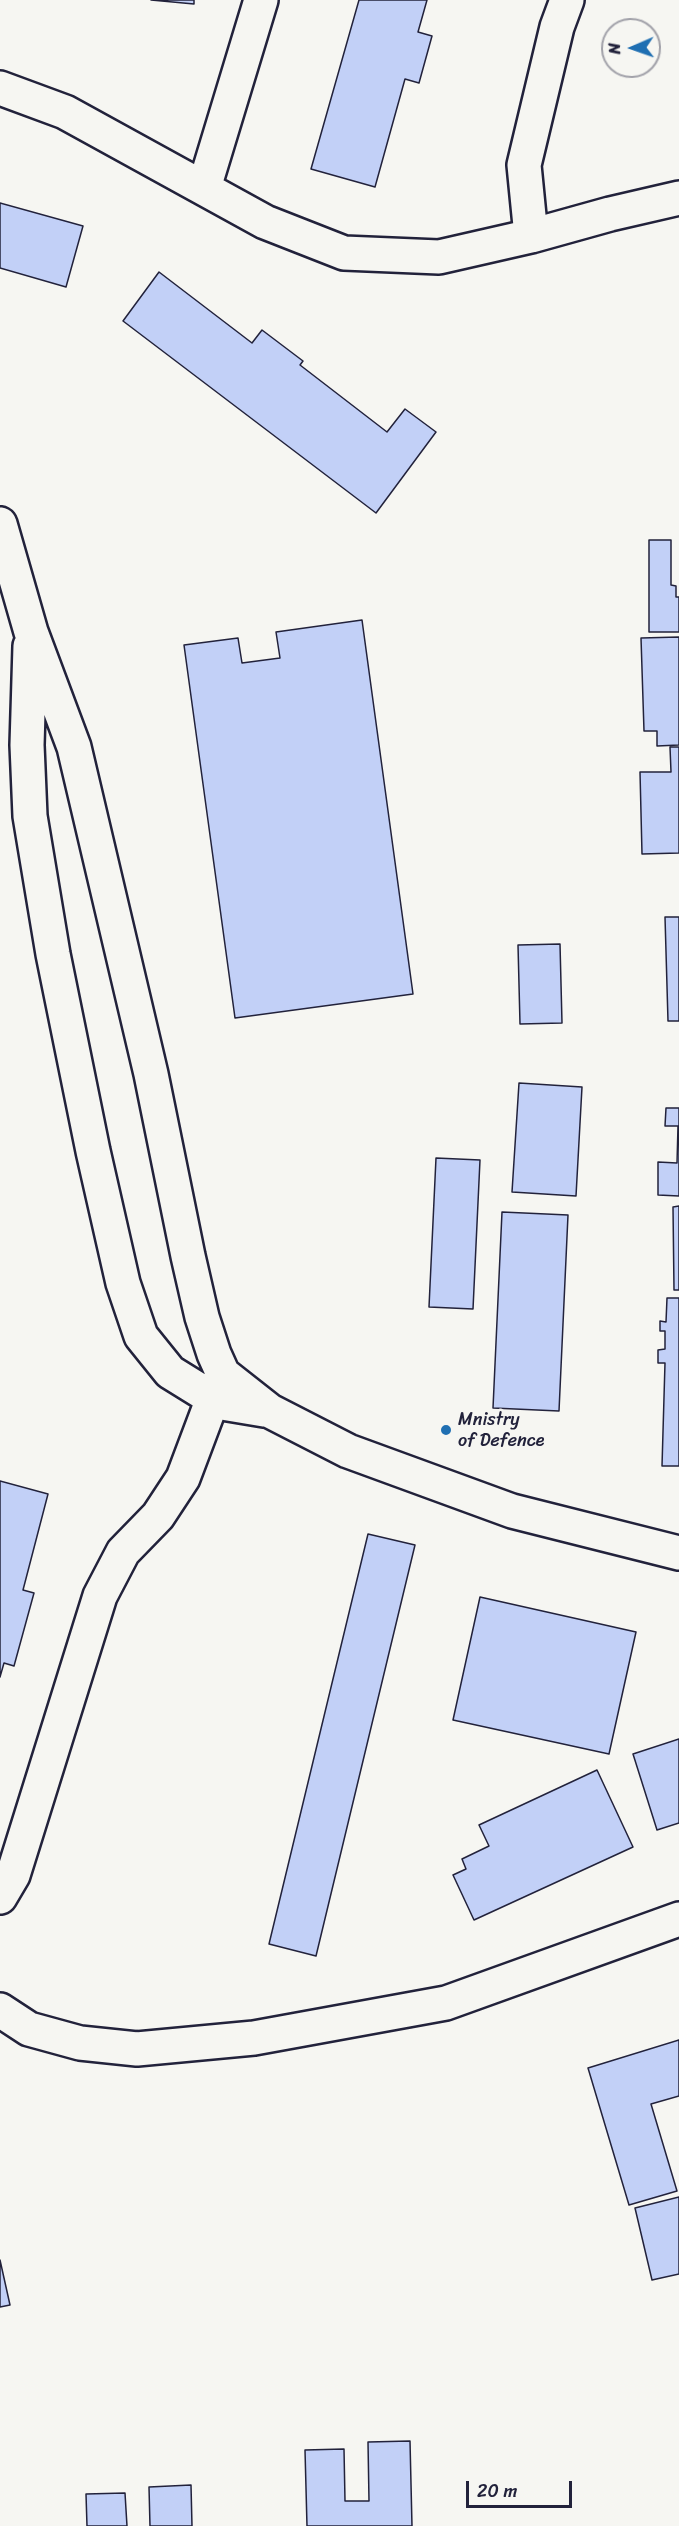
<!DOCTYPE html>
<html>
<head>
<meta charset="utf-8">
<style>
  body { margin:0 }
  #map { position:relative; width:679px; height:2526px; overflow:hidden; background:#f6f6f2; font-family:Sriracha,sans-serif }
  canvas { display:block }
  .north { position:absolute; left:601px; top:18px; width:60px; height:60px; box-sizing:border-box; background:#f6f6f2; border:2px solid #a1a1a9; border-radius:50%; rotate:268deg; font-size:16px; font-weight:700; line-height:24px; text-align:center; color:#22223b }
  .north::after { content:''; display:block; margin:auto; width:21px; height:27px; background:#1f6fb2; clip-path:polygon(50% 0,100% 100%,50% 72%,0 100%) }
  .scale { position:absolute; left:466px; top:2481px; width:106px; height:27px; box-sizing:border-box; border:3px solid #22223b; border-top:0; padding-left:8px; font-size:18px; line-height:21px; white-space:nowrap; color:#22223b; -webkit-text-stroke:4px #f6f6f2; paint-order:stroke }
</style>
</head>
<body>
<div id="map">
<canvas width="679" height="2526"></canvas>
<div class="north">N</div>
<div class="scale">20 m</div>
</div>
<script>
const c = document.querySelector('canvas').getContext('2d');
c.lineJoin = 'round';
function paint(path, color) { c.fillStyle = color; c.fill(path, 'evenodd'); }
function trace(path, color, width, dash) { c.strokeStyle = color; c.lineWidth = width; c.lineCap = dash ? 'butt' : 'round'; c.setLineDash(dash || []); c.stroke(path); }
function drawText(font, color, halo, rows, align = 'center') {
  c.font = font + ' Sriracha,sans-serif'; c.lineWidth = 5; c.setLineDash([]); c.textBaseline = 'middle'; c.strokeStyle = halo; c.fillStyle = color; for (const [text, x, y, turn = 0] of rows) {
    c.save(); c.translate(x, y); c.rotate((+turn || 0) * Math.PI / 180); c.textAlign = isNaN(turn) ? turn : align; if (halo) c.strokeText(text, 0, 0); c.fillText(text, 0, 0); c.restore();
  }
}
const building = new Path2D(`
  M151,0H194V4Z
  M359,0H427L418,32L432,36L419,83L405,79L375,187L311,169Z
  M0,203L83,226L66,287L0,268Z
  M159,272L252,343L262,330L303,361L300,365L387,432L405,409L436,432L376,513L123,321Z
  M649,540H671V585L676,586V597H679V632H649Z
  M362,620L413,994L235,1018L184,645L238,638L242,663L280,658L276,632Z
  M679,637V745L657,746V731H644L641,638Z
  M670,747H679V853L642,854L640,772H671Z
  M665,917H679V1021H668Z
  M560,944L562,1023L520,1024L518,945Z
  M519,1083L582,1087L576,1196L512,1192Z
  M666,1108H679V1196L658,1195V1162L677,1163L678,1126H665Z
  M436,1158L480,1160L473,1309L429,1307Z
  M679,1206V1290H674L673,1207Z
  M502,1212L568,1215L559,1411L493,1408Z
  M667,1298H679V1466H662L665,1363H658V1350L665,1349V1331H660V1321L666,1322Z
  M0,1481L48,1494L23,1590L34,1593L14,1666L4,1663L0,1677Z
  M368,1534L415,1545L316,1956L269,1944Z
  M480,1597L636,1632L609,1754L453,1720Z
  M679,1739V1823L657,1830L633,1754Z
  M597,1770L633,1847L474,1920L453,1875L466,1869L462,1859L489,1846L479,1825Z
  M679,2040V2096L651,2104L677,2191L629,2205L588,2068Z
  M679,2197V2274L652,2280L635,2208Z
  M0,2260L10,2305L0,2307Z
  M410,2441L412,2526H307L305,2450L344,2449L345,2501H369L368,2442Z
  M191,2485L192,2526H150L149,2487Z
  M125,2493L127,2526H87L86,2494Z`);
paint(building, '#c2d0f7');
trace(building, '#22223b', 1.5);
const minor = new Path2D(`
  M0,88L65,112L265,222L344,253L439,257L531,236L610,214L679,198
  M204,188L261,0
  M531,236L524,165L557,27L567,0
  M0,524L31,632L74,747L151,1074L188,1256L202,1317L214,1354L223,1374L270,1411L348,1451L512,1511L679,1553
  M30,646L27,745L30,816L53,954L93,1151L123,1283L141,1336L170,1372L212,1398L228,1404L264,1410
  M0,1897L13,1875L100,1596L123,1552L158,1516L183,1478L221,1377
  M0,2010L29,2029L80,2043L137,2049L254,2038L446,2003L679,1919`);
trace(minor, '#22223b', 38);
trace(minor, '#f6f6f2', 33);
for (const [x, y, r, color] of [
  [446,1430,6,"#1f6fb2"]
]) { const dot = new Path2D(); dot.arc(x, y, r, 0, 2 * Math.PI); c.fillStyle = color; c.fill(dot); trace(dot, '#f6f6f2', 2); }
drawText('18px', '#22223b', '#f6f6f2', [
  ["Mnistry",458,1420],
  ["of Defence",458,1441]
], 'left');
</script>
</body>
</html>
